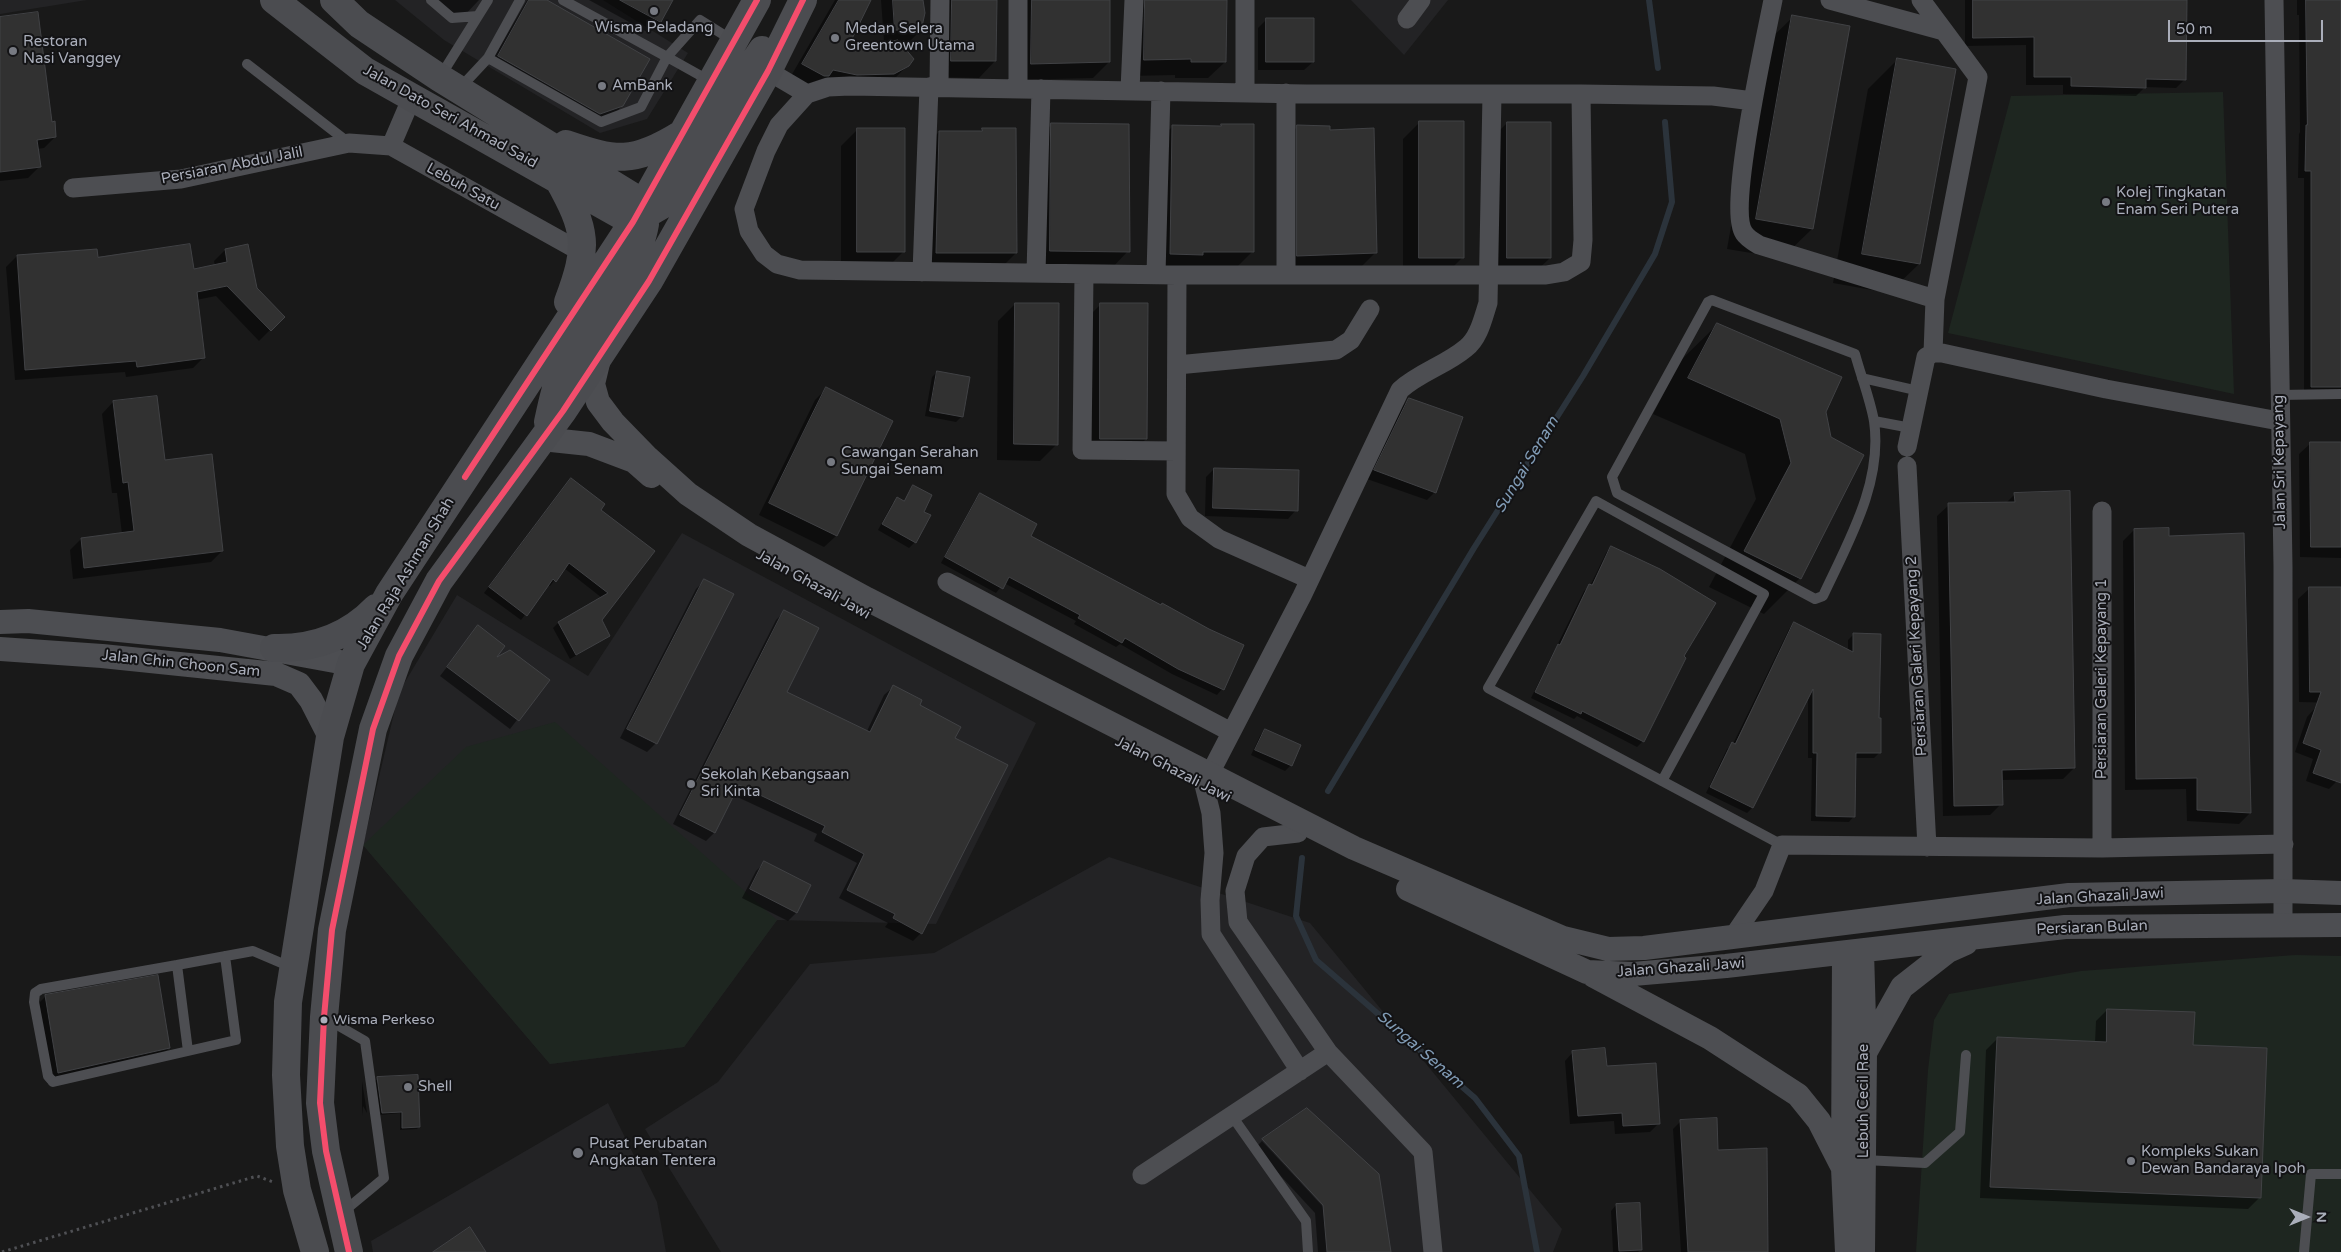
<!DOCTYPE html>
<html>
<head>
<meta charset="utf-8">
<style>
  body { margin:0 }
  #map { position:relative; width:2341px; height:1252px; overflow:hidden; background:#191919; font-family:"Varela Round",sans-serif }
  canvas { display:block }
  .north { position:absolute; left:2281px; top:1192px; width:50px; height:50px; -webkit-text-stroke:4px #131315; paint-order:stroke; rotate:90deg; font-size:14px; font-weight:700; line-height:20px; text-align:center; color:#aaaeba }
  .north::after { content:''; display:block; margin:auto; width:18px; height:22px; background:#aaaeba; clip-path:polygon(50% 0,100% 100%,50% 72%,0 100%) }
  .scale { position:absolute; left:2168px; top:20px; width:155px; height:22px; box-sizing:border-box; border:2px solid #aaaeba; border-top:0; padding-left:6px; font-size:15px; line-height:18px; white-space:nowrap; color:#aaaeba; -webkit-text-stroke:4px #131315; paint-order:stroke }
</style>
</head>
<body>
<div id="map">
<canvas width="2341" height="1252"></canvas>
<div class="north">N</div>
<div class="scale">50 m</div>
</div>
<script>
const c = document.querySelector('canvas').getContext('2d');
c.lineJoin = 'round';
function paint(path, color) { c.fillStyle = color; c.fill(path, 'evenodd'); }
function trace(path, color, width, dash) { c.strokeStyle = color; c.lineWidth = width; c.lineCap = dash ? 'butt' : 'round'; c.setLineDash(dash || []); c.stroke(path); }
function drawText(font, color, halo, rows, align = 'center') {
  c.font = font + ' "Varela Round",sans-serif'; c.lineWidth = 4; c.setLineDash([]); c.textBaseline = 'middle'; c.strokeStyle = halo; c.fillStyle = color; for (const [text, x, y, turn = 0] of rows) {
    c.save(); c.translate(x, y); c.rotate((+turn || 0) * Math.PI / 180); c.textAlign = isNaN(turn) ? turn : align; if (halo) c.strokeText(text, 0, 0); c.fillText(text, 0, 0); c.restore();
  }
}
paint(new Path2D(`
  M0,0H87L0,14Z
  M395,0H603L688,53L647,119L600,133L444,40Z
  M1351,0H1448L1404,55Z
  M682,533L1036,723L936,924L777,920L684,1047L550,1064L363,845L399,692L457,595L588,676Z
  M1109,857L1310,923L1562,1229L1553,1252H721L645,1129L718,1082L810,964L934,953Z
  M608,1103L657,1202L666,1252H373L371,1241Z`), '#232325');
paint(new Path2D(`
  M2223,92L2234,394L1948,333L2011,96Z
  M555,722L777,920L684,1047L550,1064L363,845L466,747Z
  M2295,955L2341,956V1252H1916L1928,1070L1934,1020L1949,994L2081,971Z`), '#1e2620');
paint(new Path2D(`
  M428,0H479L463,17L454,18Z
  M527,0H544L622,106L613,115L591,121L490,64Z
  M589,0H672L660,22L649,33Z
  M835,0H870L845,51L893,41H884L881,0H921L920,31L909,42H898L908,65L896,77L882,85L813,87L791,76Z
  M937,0H996L995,61L979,78L935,77Z
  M1016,0H1109V62L1093,78L1015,80Z
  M1127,0H1226L1225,62L1208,78H1175V75L1128,76Z
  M1965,0H2186L2185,79L2176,88L2145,87L2136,96L2063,94V85H2026V45L1965,46Z
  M2297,0H2341V394H2304V178H2298L2299,134L2300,132L2299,15H2297Z
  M1793,17L1812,229L1782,258L1727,249L1763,46Z
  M0,18L55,137L44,148L37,149L39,167L28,178L0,181Z
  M1266,20L1313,62L1304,70H1258V28Z
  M1898,59L1919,264L1889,293L1833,283L1868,89Z
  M1420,122L1462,258L1446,274H1403V139Z
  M1507,123L1550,258L1533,274H1490V140Z
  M1052,124L1128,251L1112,268L1034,267L1035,141Z
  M1253,125V251L1236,268L1153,271L1156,143L1173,126Z
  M1298,126L1376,252L1359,269L1281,272V143Z
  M982,129L1016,253L999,270L920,269L922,149L939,132H979Z
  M857,130L904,251L887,268H841V146Z
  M225,250L256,289L283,317L259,341L216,296L196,300L204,357L193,368L126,377L125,372L15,380L6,267L17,256L96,258L192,270L215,266L214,261Z
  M1015,304L1057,444L1040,461L997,460L998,321Z
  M1101,304L1146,439L1129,456L1083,455L1084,321Z
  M1717,325L1825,412L1800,578L1764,614L1709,587L1756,499L1745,454L1653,414L1681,360Z
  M937,372L961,417L956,422L925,416L932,377Z
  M826,389L892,421L836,536L824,547L759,515L815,400Z
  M1409,399L1435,492L1427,500L1367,479L1401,408Z
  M113,402L164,461L222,551L211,562L73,579L70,550L81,539L122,534L117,493H112L102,414Z
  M2311,443H2341V558L2300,557L2299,454Z
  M1214,469L1296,510L1288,519L1205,516L1206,477Z
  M571,479L599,510L653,551L600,620L609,636L570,659L553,628L558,623L602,598L564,568L550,586L548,585L521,620L484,593Z
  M913,486L915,542L909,548L878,530L892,504L897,499L903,502Z
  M2015,494L2074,768L2063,779L2001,780V804L1990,815L1943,816L1937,516L1949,505L2005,504Z
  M980,495L1030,536L1222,689L1217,695L1172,674L1120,644L1116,647L1074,624L1076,621L1004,583L996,593L941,563L975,500Z
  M2134,530L2168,537L2250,813L2239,824L2187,821L2186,789L2125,790L2123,541Z
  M1611,547L1685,658L1642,742L1637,747L1577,716L1574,719L1531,698L1584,591L1590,586L1606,553Z
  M704,581L656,743L647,752L620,738L696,589Z
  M2341,587V703L2299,702L2298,599L2310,588Z
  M784,612L785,692L867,731L884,695L893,687L953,739L921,933L913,941L885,927L888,923L839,898L857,863L814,841L817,834L733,795L714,833L706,841L673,824L776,620Z
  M1795,624L1848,651V640L1854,634L1878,720L1880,752L1874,758H1855L1854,816L1849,822L1811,821L1812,758H1808V696L1752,808L1747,813L1706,793L1727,749L1733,744L1789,629Z
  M478,627L493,661L548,680L510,729L440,676Z
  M2315,708L2341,718V771L2337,781L2329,789L2306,781L2313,759L2295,752L2307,717Z
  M1265,730L1291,765L1285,771L1251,755L1260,736Z
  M764,863L796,913L788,921L742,898L756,871Z
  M46,996L169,1048L158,1059L47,1084L34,1008Z
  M2107,1010L2192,1046L2259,1198L2248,1209L1980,1198L1986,1050L1997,1039L2095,1043L2096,1021Z
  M1573,1052L1606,1068L1659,1123L1650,1132L1615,1134L1614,1121L1570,1124L1565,1061Z
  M378,1079L419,1127L417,1129L400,1130V1113L380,1115L375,1081Z
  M362,1081L367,1113L363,1106L362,1116Z
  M1681,1121L1717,1151L1767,1252H1681L1673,1129Z
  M1262,1141L1326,1210L1390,1252H1318L1315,1213L1255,1148Z
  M1616,1205L1641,1249L1638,1252H1613L1611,1211Z`), '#0007');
trace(new Path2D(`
  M1649,0L1658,68
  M1328,791L1474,548L1583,376L1655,254L1672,202L1665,122
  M1302,858L1296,916L1316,960L1475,1098L1519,1156L1537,1252`), '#2b333b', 6);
const building = new Path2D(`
  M529,0H547L650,59L623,106L600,114L498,56Z
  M620,0H673L661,22Z
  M839,0H871L847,49L898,40L914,59L909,66L894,74L857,75L833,70L829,76H824L802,64Z
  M893,0H923L925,13L921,31L895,30Z
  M952,0H997L996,61H951Z
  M1032,0H1110V62L1031,64Z
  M1145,0H1227L1226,62H1191V59L1144,60Z
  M1973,0H2187L2186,80L2146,79V88L2071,86V77H2034V37L1973,38Z
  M2306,0H2341V387H2311V171H2305L2306,125H2307Z
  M38,12L52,122L55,121L56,137L37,140L41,167L0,172V17Z
  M1792,15L1850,26L1813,229L1756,219Z
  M1266,18H1314V62H1266Z
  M1897,58L1956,69L1920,264L1862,254Z
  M1419,121H1464V258H1419Z
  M1507,122H1551V258H1507Z
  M1051,123L1129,124L1130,252L1050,251Z
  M1221,124H1254V252H1203V255L1170,254L1172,125L1221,126Z
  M1297,125L1330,126V130L1374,128L1377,253L1297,256Z
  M857,128H905V252H857Z
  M982,128H1016L1017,253H936L939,131H982Z
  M190,244L194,269L227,262L225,249L248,244L257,288L285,317L271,331L227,286L197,292L205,358L137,367L136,361L25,370L17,255L97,249L98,257Z
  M1015,303H1059L1058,445L1014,444Z
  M1100,303H1148L1147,439H1100Z
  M1717,323L1842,377L1826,412L1831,437L1864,455L1801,579L1744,551L1791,463L1780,419L1688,378Z
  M937,371L970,377L963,417L930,411Z
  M826,387L893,421L837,536L769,503Z
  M157,396L165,460L212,454L223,551L84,568L81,538L134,531L128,482L123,483L113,401Z
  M1409,398L1463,417L1436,493L1374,470Z
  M2310,442H2341V547H2311Z
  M1214,468L1299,470L1298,511L1213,508Z
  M571,478L605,504L601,510L655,551L602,620L610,636L576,655L558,622L608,593L569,563L556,582L553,579L527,616L489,587Z
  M913,485L932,495L924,512L931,515L916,543L882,524L897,497L904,501Z
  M2070,491L2075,768L2002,770L2003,805L1954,806L1948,503L2015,502L2014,493Z
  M980,493L1037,524L1031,536L1161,605L1162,603L1209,629L1244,645L1224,690L1178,669L1125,638L1122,643L1078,618L1080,615L1009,577L1003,589L945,557Z
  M2169,528V536L2244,533L2251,813L2197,810V778L2136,779L2134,529Z
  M1611,546L1660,569L1716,603L1684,656L1686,658L1644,742L1582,711L1581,714L1535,692L1558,644L1560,645L1589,584L1592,585Z
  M704,579L734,594L657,744L627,729Z
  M2309,587H2341V783L2313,773L2321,750L2303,743L2321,692H2310Z
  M784,610L819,628L787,692L870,732L893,685L922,700L920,705L961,727L955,738L1008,765L922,934L893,918L895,914L847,890L864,854L822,832L825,826L739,785L715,833L680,815Z
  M1794,622L1853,652V633L1881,634L1879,718H1881V753H1856L1855,817L1816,816L1817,753H1813V689L1753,808L1710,787L1732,742L1735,744Z
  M478,625L505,646L497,657L510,650L550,680L519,721L447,667Z
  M1265,729L1301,745L1292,766L1255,750Z
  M764,861L811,885L797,913L750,889Z
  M158,975L170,1048L58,1073L45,995Z
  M2107,1009L2195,1012L2193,1045L2267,1048L2261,1198L1990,1187L1997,1037L2106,1042Z
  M1605,1048L1607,1066L1656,1063L1660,1124L1623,1126L1622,1113L1578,1116L1572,1051Z
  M418,1075L420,1127L402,1128V1112L382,1113L377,1077Z
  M1307,1108L1379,1174L1391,1252H1327L1323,1205L1262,1139Z
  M1717,1118L1718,1150L1767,1148L1768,1252H1688L1680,1120Z
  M1640,1203L1642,1250L1619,1251L1616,1204Z
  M470,1227L486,1252H433Z`);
paint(building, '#313131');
trace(building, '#414245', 1);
trace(new Path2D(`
  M2,1252L257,1176L273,1182`), '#4f5054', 3, [2.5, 4]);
trace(new Path2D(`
  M431,0L452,18L478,16L488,0
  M563,0L667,57L700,20L732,40
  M488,58L520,0
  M247,64L349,143
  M440,77L478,16
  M460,88L488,58L601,122L641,107L667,57L710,81
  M1712,300L1855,354C1861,376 1870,399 1874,421C1883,483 1848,542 1823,596L1815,599L1617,493L1612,477L1708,302Z
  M1862,378L1919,391
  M2279,395L2341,394
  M1874,421L1911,428
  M1662,781L1764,594L1596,501L1488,688L1782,845
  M225,956L236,1040L188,1051L177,965L253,951L293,968
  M177,965L41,989L35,993L34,1002L48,1076L53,1082L188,1051
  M325,1018L365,1041L384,1178L343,1212
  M1232,1116L1306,1221L1308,1252
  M1864,1160L1925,1163L1960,1132L1966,1055
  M2304,1252L2311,1174H2341`), '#4d4e52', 10);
trace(new Path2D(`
  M1018,0V88
  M1245,0V92
  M1773,0C1766,36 1727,209 1744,233C1747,238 1754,242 1759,245L1935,299
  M1830,0L1944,31L1978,77L1935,299L1933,353
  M1921,0L1944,31
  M2274,0L2283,566V924
  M1407,19L1421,0
  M768,71L807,94
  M850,86L1306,94H1581L1583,240L1581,262L1564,272L1546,275H1177L800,270L777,264L764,254L749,231L744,209L766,151L779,125L807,94L828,87Z
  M939,87L940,0
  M1130,90L1134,0
  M1286,93V274
  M1581,94L1713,96L1753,101
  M391,146L412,97
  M73,188L181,179L349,143L391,146L583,253
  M922,272L929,87
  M1036,273L1041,89
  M1084,274L1082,450L1176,451
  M1156,274L1161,91
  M1177,275L1176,494L1190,518L1219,539L1309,579
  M1177,365L1336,350L1351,340L1370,309
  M1907,447L1926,357L1933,353H1942L2106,389L2279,421
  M1907,466L1927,847
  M2102,511V848
  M947,582L1231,732
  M1298,833L1263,837L1246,856L1235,891L1238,922L1328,1052L1423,1152L1433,1252
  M1732,938L1764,891L1782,845L2102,848L2284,844
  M1300,1071L1211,934L1210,900L1214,853L1211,813L1204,785L1302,596L1400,390C1420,372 1446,365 1466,348C1479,338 1483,318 1488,303L1492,94
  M1142,1175L1328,1052`), '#4d4e52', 19);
trace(new Path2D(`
  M599,359L593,384L598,402L613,422L648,458L688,494L749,535L867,599L1354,848L1563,938L1608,949L1644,948L2069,895L2284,891L2341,893
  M542,439L589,444L634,461L651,476
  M0,622L28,621L220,640L351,664
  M0,649L102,656L276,674L299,684L311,700L330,737
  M1408,889L1587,972L1633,974L1726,966L2065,927L2341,925
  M1862,951L1865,1054L1863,1252
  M1844,953L1843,1168L1847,1252
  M1594,976L1710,1038L1798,1095L1819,1121L1843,1168
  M1865,1053L1902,987L1948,951L1966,943`), '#4d4e52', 24);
trace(new Path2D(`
  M274,0L365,71L633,222
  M334,0L359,24L440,78L643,203
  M566,144C616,161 633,164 680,135
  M558,179C587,231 589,246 568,302
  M633,222L664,204L675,192L735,90L762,50
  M548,422C552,405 555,385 563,370C586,326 637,273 645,224
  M274,648C314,649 348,637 376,608
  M315,1252L297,1190L290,1146L286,1075L288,1002L330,737L351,664L389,594L633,222L757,0
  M349,1252L326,1151L320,1103L324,1017L332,930L373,729L399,656L439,581L563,411L649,281L768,71L803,0`), '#4b4c50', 28);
trace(new Path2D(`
  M465,477L633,222L757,0
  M349,1252L326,1151L320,1103L324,1017L332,930L373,729L399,656L439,581L563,411L649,281L768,71L803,0`), '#f44d6c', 6);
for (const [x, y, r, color] of [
  [654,11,5,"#777a82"],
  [835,38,5,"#777a82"],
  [13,51,5,"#777a82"],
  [602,86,5,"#777a82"],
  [2106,202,5,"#777a82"],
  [831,462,5,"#777a82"],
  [691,784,5,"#777a82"],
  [324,1020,4.5,"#aaaeba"],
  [408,1087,5,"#777a82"],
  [578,1153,6,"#777a82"],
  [2131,1161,5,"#777a82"]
]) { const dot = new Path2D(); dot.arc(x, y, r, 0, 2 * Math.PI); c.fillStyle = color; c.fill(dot); trace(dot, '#131315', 2); }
drawText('14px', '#aaaeba', '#131315', [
  ["Wisma Perkeso",333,1020]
], 'left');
drawText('15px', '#aaaeba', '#131315', [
  ["Wisma Peladang",654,28,"center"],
  ["Medan Selera",845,29],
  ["Greentown Utama",845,46],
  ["Restoran",23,42],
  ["Nasi Vanggey",23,59],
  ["AmBank",612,86],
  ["Kolej Tingkatan",2116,193],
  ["Enam Seri Putera",2116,210],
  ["Cawangan Serahan",841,453],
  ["Sungai Senam",841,470],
  ["Sekolah Kebangsaan",701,775],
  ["Sri Kinta",701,792],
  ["Shell",418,1087],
  ["Pusat Perubatan",589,1144],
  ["Angkatan Tentera",589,1161],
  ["Kompleks Sukan",2141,1152],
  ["Dewan Bandaraya Ipoh",2141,1169]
], 'left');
drawText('15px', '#aaaeba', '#131315', [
  ["Jalan Dato Seri Ahmad Said",450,117,29],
  ["Persiaran Abdul Jalil",232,166,-11],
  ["Lebuh Satu",463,187,29],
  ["Jalan Sri Kepayang",2280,462,-91],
  ["Jalan Raja Ashman Shah",406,574,-59],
  ["Jalan Ghazali Jawi",813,585,29],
  ["Persiaran Galeri Kepayang 2",1917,656,-93],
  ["Jalan Chin Choon Sam",181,664,6],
  ["Persiaran Galeri Kepayang 1",2102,679,-90],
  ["Jalan Ghazali Jawi",1173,770,27],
  ["Jalan Ghazali Jawi",2100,897,-3],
  ["Persiaran Bulan",2092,928,-2],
  ["Jalan Ghazali Jawi",1681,968,-4],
  ["Lebuh Cecil Rae",1864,1101,-90]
]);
drawText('italic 16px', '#809bb5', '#131315', [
  ["Sungai Senam",1527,465,-59],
  ["Sungai Senam",1420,1050,41]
]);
</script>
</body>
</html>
